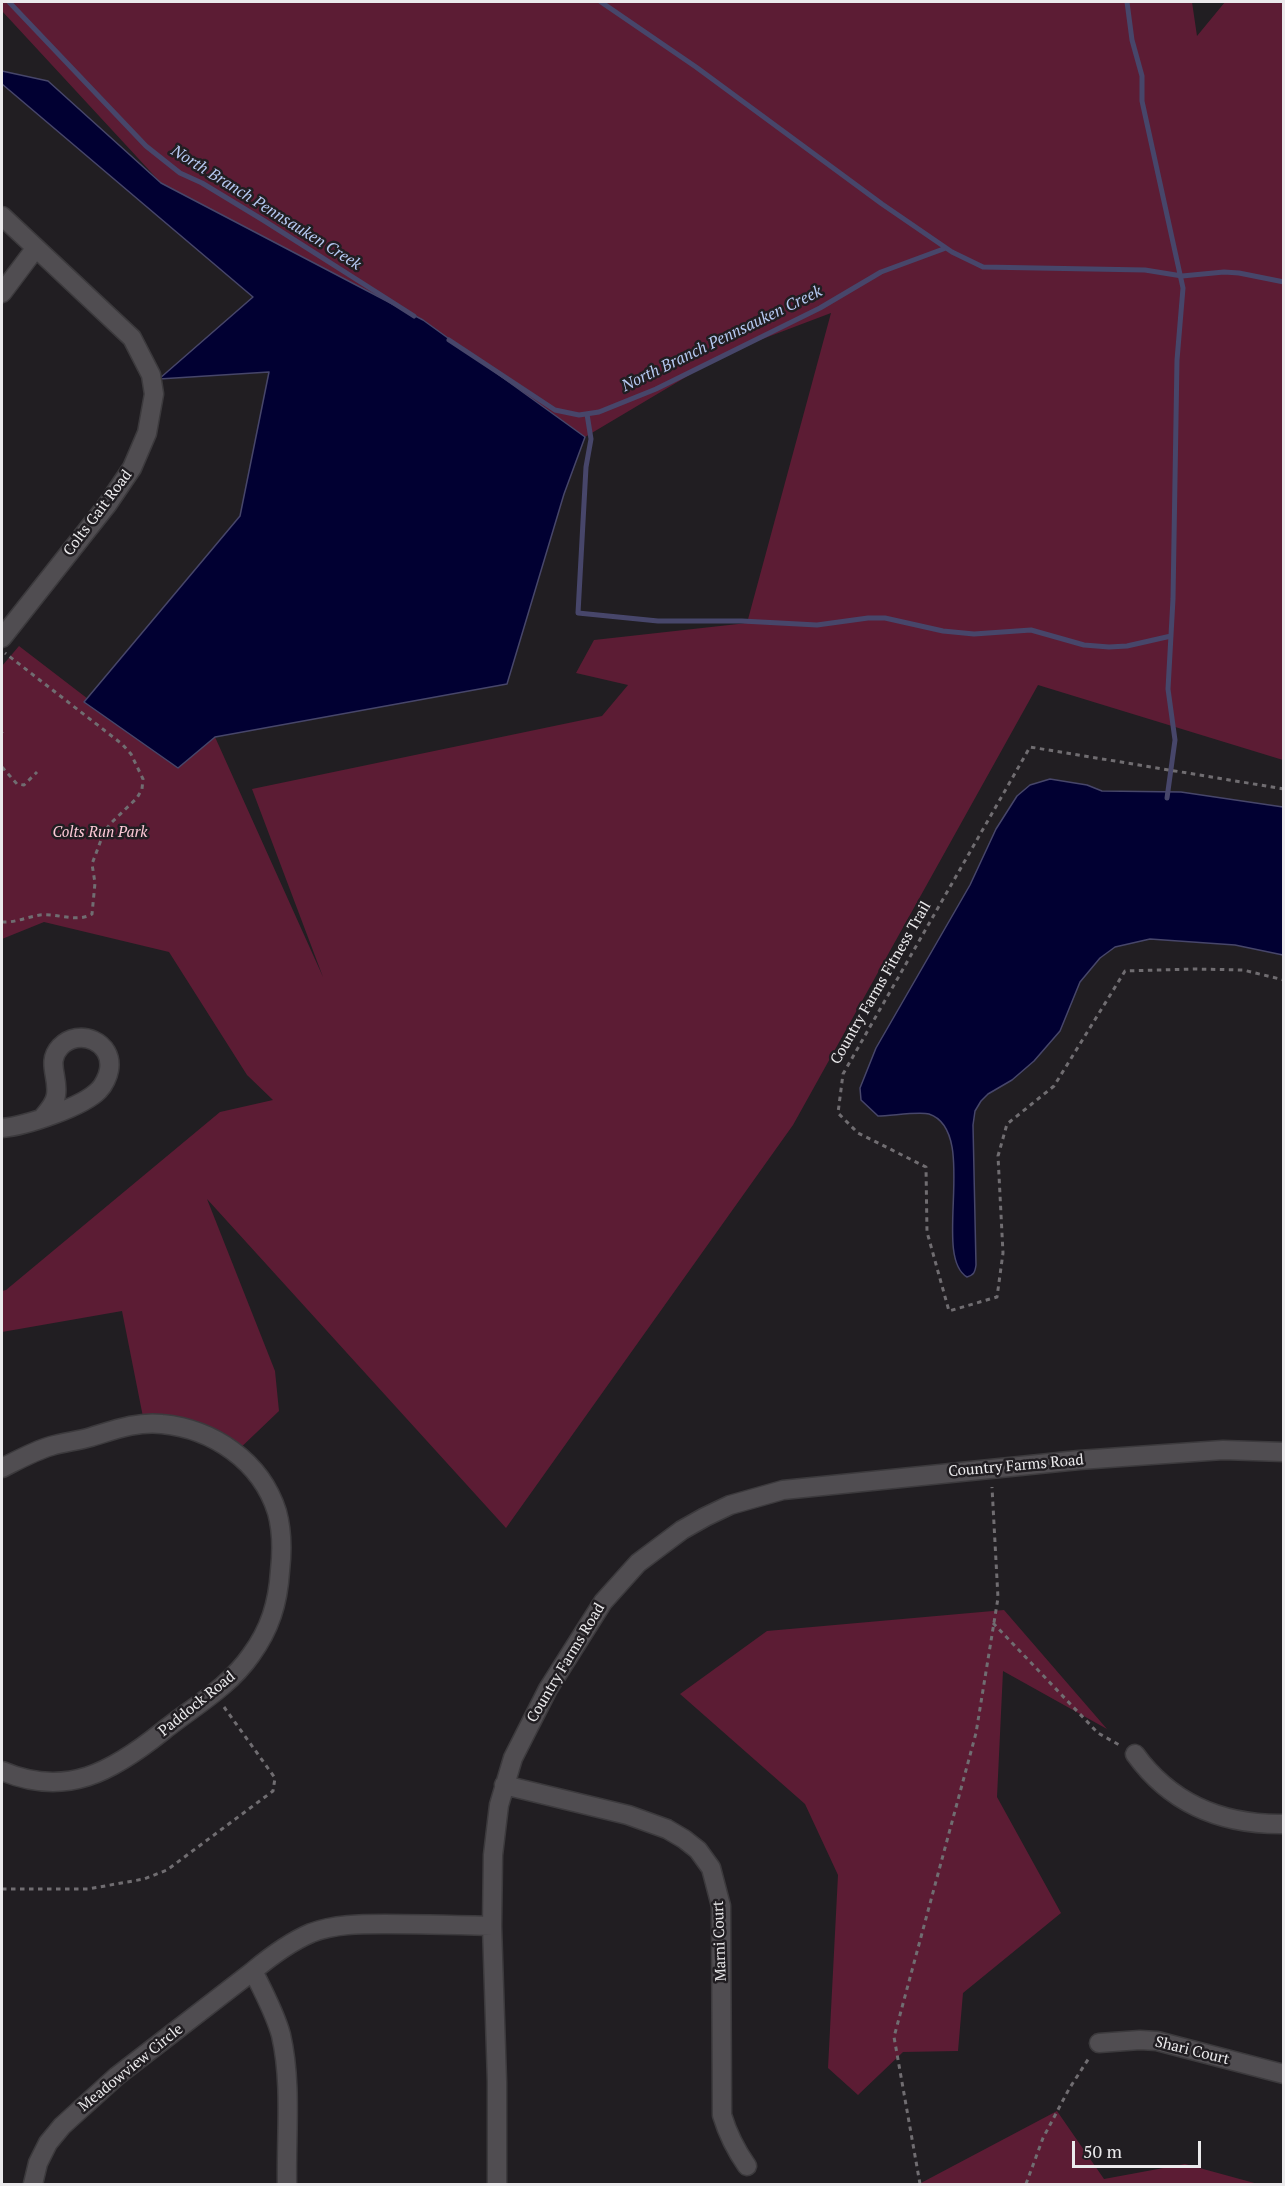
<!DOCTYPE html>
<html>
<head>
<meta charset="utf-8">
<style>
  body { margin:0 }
  #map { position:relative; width:1285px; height:2186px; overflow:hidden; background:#211e22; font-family:"PT Serif",serif }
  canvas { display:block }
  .frame { position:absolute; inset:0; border:3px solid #ebeaec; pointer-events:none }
  .scale { position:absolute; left:1072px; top:2141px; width:129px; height:27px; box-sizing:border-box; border:3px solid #ebeaec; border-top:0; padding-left:8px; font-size:18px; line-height:21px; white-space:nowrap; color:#ebeaec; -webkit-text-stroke:4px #211e22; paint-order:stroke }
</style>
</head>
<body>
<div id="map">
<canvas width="1285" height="2186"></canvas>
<div class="frame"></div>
<div class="scale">50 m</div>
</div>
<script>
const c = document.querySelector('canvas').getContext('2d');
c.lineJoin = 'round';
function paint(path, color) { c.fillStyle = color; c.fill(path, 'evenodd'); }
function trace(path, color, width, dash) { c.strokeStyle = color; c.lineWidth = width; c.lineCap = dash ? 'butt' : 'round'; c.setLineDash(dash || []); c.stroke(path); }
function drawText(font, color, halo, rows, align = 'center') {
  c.font = font + ' "PT Serif",serif'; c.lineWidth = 5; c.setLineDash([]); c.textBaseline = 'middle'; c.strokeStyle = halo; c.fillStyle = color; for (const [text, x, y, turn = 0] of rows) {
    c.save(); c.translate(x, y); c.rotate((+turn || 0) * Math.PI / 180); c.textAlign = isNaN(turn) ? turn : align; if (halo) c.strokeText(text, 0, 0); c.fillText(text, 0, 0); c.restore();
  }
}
paint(new Path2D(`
  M2,2H1192L1197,36L1225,2H1283V760L1038,685L793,1125L506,1528L207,1199L275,1371L279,1411L234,1454L144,1422L122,1311L2,1332V1291L6,1290L220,1112L273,1100L247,1075L169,952L44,922L2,939V666L19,646L178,768L215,737L323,977L252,789L602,716L628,685L576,673L594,640L747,623L831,313L728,352L585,437L423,320L161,183L2,11Z
  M1004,1610L1107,1729L1003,1671L997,1797L1061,1913L963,1993L958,2051L903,2052L858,2095L828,2068L838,1875L805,1804L680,1694L767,1631Z
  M1057,2111L1104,2179L1185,2164L1258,2184H919Z`), '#5c1c34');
const water = new Path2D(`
  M2,71L48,81L161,183L423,320L585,437L564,494L507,684L215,737L178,768L84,702L240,516L269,372L159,379L253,297L2,84Z
  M1050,779L1087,785L1102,791L1181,792L1283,807V955L1235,945L1150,939L1115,947L1100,958L1080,982L1060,1031L1034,1061L1012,1080L988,1094L981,1101L975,1111L973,1125L976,1265C975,1272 974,1275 967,1277C931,1256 980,1131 929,1114C919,1111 891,1116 878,1116L861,1100L860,1088L876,1048L970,885L996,829L1017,796L1030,785Z`);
paint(water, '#010032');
trace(water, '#47466a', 1.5);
trace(new Path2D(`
  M9,2L146,146L180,173L202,183L263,220L414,316
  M601,2L696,67L882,204L952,252L983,267L1145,270L1182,276L1224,272L1239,273L1284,282
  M1127,2L1132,40L1142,76V101L1183,288L1177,360L1173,599L1168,689L1175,740L1167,798
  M449,340L555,410L579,415L599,412L656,389L820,308L881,272L946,248
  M587,414L591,439L586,467L578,613L658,621H742L817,625L868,618H885L943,631L974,634L1031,630L1084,645L1109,647L1127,646L1171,636`), '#47466a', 5);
const street = new Path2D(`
  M2,216L132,338L151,375L154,394L147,433L132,468L107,505L2,638
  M2,293L35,249
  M2,1128C25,1126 83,1107 99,1090C104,1085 108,1076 109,1070C114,1042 79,1027 60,1047C46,1062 59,1077 56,1095C55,1104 48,1111 42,1118
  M2,1468C18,1460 34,1451 51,1446C64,1442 78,1441 91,1437C114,1430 138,1421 162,1424C213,1429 261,1461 277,1512C282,1530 282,1553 280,1571C278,1603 270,1629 251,1655C229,1687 193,1707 163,1731C112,1772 66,1798 2,1771
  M1135,1754C1171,1804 1222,1825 1284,1824
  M504,1785L628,1815L667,1829L684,1839L698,1850L711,1868L721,1906L722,2115C728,2135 735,2149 747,2166
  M253,1971C271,1956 290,1942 311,1933C334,1924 361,1924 385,1924C420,1924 456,1925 492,1926
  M1099,2043L1140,2040L1157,2041L1284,2074
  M33,2184L38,2163L48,2143L62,2126L117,2076L253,1971C263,1991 275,2013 281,2035C292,2083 286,2135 287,2184
  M497,2184V2082L492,1926L493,1855L499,1805L513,1758L548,1689L603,1602L638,1563L682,1530L705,1517L730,1505L783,1490L1079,1460L1223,1450L1284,1452`);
trace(street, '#3c3a3d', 21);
trace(new Path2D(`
  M2,733V732
  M2,767L17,784L24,785L37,772
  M1284,789L1030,747L843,1074L838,1113L858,1133L926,1167L927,1232L949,1311L997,1297L1003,1253L998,1156L1007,1124L1054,1086L1125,971L1195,969L1243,970L1284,980
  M2,922C14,923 27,917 40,915C57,913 77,923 92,914L95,883L92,864L104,832L110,824L137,798L142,789L143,779L131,754L122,744L5,653
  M993,1623L1098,1733L1121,1746
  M2,1889H88L144,1879L167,1870L273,1791L275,1778L224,1707
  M920,2184L894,2037L976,1733L998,1598L992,1487
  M1026,2184L1043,2138L1069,2089L1089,2058`), '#706d71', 3, [4.5, 4.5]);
trace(street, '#504d51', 18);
drawText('15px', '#ebeaec', '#211e22', [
  ["Colts Gait Road",98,513,-53],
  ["Country Farms Fitness Trail",881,983,-60],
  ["Country Farms Road",1016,1466,-5],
  ["Country Farms Road",566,1663,-59],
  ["Paddock Road",197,1704,-39],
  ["Marni Court",720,1941,-92],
  ["Shari Court",1192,2051,14],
  ["Meadowview Circle",131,2068,-39]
]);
drawText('italic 15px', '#fec9d7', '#211e22', [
  ["Colts Run Park",100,833]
]);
drawText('italic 16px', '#b6c9f2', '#211e22', [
  ["North Branch Pennsauken Creek",266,208,32],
  ["North Branch Pennsauken Creek",722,339,-26]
]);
</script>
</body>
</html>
